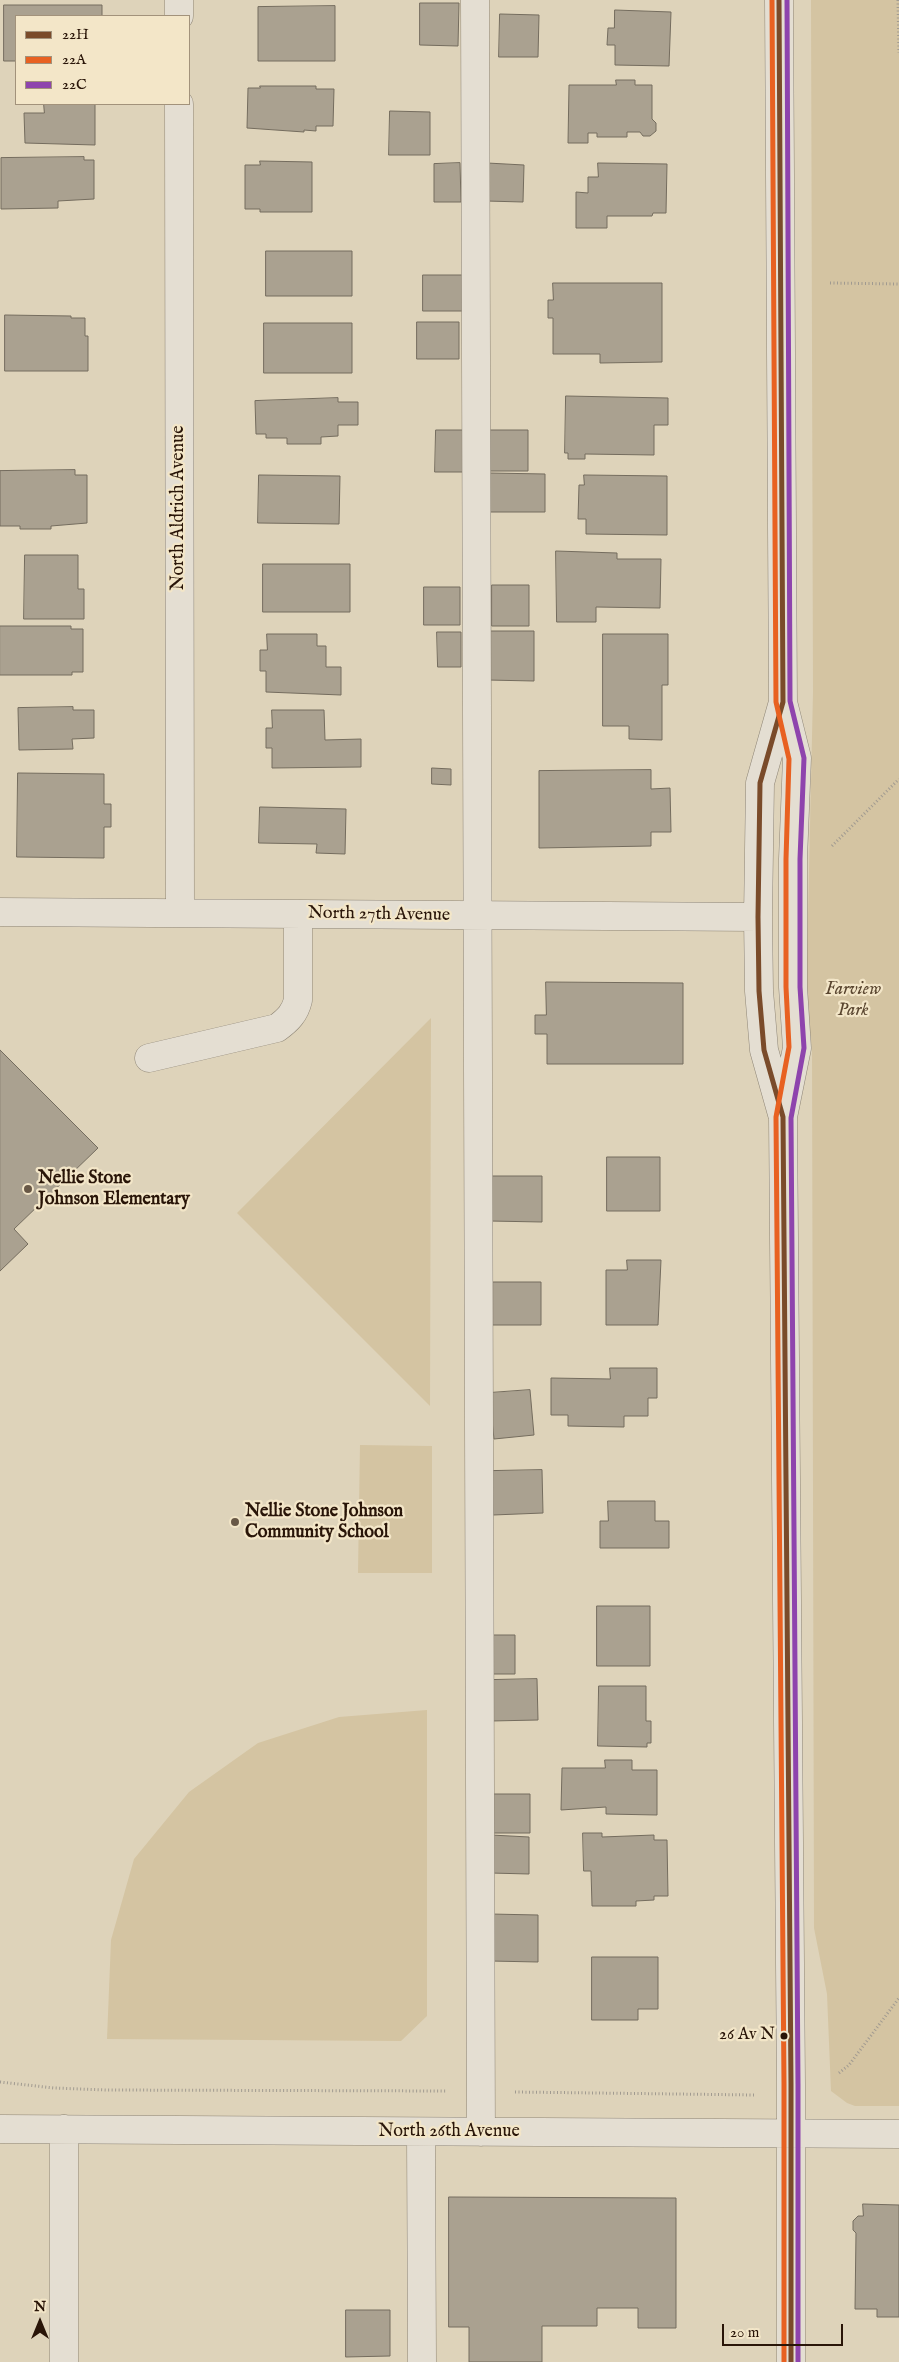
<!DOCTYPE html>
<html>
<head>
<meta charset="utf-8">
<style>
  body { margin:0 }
  #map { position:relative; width:899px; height:2362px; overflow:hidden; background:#ded3ba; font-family:"IM FELL English",serif }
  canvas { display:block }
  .legend { position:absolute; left:15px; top:15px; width:175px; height:90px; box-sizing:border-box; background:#f3e6c8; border:1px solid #a2927b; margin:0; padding:6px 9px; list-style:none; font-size:15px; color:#291508 }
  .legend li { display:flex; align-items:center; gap:10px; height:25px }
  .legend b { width:25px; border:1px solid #a2927b }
  .north { position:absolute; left:15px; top:2297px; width:50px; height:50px; -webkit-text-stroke:4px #f3e6c8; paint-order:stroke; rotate:0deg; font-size:14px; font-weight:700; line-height:20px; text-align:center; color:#291508 }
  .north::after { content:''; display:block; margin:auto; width:18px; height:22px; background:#291508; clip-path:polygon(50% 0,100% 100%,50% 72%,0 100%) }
  .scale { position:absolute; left:722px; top:2324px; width:121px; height:22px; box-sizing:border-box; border:2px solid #291508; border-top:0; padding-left:6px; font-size:15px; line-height:18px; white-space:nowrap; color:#291508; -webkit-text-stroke:4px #f3e6c8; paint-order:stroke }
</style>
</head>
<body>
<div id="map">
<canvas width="899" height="2362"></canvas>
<ul class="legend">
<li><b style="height:6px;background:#7a4b2a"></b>22H</li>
<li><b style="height:6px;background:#e86121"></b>22A</li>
<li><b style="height:6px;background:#8e44ad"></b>22C</li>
</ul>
<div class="north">N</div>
<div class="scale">20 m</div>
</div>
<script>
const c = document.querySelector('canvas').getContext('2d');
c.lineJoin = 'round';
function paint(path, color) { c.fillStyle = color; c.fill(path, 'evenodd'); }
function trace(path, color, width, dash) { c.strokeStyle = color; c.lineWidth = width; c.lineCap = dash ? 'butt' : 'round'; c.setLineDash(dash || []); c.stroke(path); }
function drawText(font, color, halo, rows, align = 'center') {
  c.font = font + ' "IM FELL English",serif'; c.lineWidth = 4.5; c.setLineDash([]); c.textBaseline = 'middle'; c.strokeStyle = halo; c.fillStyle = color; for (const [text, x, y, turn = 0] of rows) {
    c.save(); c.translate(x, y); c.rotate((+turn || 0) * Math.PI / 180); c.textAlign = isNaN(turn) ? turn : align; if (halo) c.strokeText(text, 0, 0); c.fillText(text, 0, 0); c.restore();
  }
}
paint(new Path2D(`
  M811,0H899V2106H855L847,2103L831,2091L827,1994L814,1928L812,1047L806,1006L813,692Z
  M431,1018L430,1406L237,1213Z
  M360,1445L432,1446V1573H358Z
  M427,1710V2016L401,2041L107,2039L111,1940L134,1859L189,1792L258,1743L339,1717Z`), '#d4c4a2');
const building = new Path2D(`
  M420,3H459L458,46L420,45Z
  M4,5H102V16H16V61H4Z
  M335,6V61H258V7Z
  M615,10L671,12L669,66L615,65V45H607L608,28H614Z
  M500,14L539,15L538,57H499Z
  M616,80H635V85H652V119L656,123V131L650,136H643L640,132H627V137H597V133H588V143H568L569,85H616Z
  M260,86H316V89H334L333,126H316V131L304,130V132L247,128L248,88H260Z
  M44,104H95V145L25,143L24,113H44Z
  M390,111L430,112V155H389Z
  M84,157V160H94V199L58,201V208L1,209V158Z
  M260,161L312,162V212H260V209H245V165H260Z
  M460,163L461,202H434V164Z
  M487,163L524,165L523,202L486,201Z
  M598,163L667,164L666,213H653L652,216H607V228H576V192L588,193V177H598Z
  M266,251H352V296H266Z
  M423,275H463V311H423Z
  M553,283H662V362L600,363V354H553V318H548V300H553Z
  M5,315L71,316V318H85V336H88V371H5Z
  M417,322H459V359H417Z
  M264,323H352V373H264Z
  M566,396L668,398V425H654V455L585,454V459H568V453H565Z
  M338,398V402H358V425H338V436L321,437V444H287V438H266V434H256L255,401Z
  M436,430H464V472H435Z
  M487,430H528V471H487Z
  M75,470V475H87V523L51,526V529H20V526H0V471Z
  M489,473L545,474V512H488Z
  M259,475L340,476L339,524L258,523Z
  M584,475L667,476V535L586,534V519H578L579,485H584Z
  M556,551L617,553V559H661L660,608L596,607V622H557Z
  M25,555H78V589H84V619H24Z
  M263,564H350V612H263Z
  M492,585H529V626H492Z
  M424,587H460V625H424Z
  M0,626H71V629H83V672H72V675H0Z
  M488,631H534V681L487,680Z
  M437,632H461V667H438Z
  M267,634H317V646H326V667H341V695L266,692V671H260V650H267Z
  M603,634H668V685H662V740L629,739V726H603Z
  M73,707V710H94V738L72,739L73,749L19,750L18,708Z
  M272,710H324L325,740L361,739V767L272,768V748H266V728H272Z
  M432,768L451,769V785L432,784Z
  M651,770V789L670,788L671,832H651V846L539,848V771Z
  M18,773L104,774V804H111V827H104V858L17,857Z
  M260,807L346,809L345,854L316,853L317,844L259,843Z
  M546,982L683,983V1064H547V1034H535V1015H546Z
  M0,1050L98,1148L14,1229L28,1244L0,1271Z
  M607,1157H660V1211H607Z
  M489,1176H542V1222L489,1221Z
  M627,1260H661L658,1325H606V1270H627Z
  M493,1282H541V1325H493Z
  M610,1368H657V1398H648V1416H624V1427L568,1426V1415H551V1378L610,1379Z
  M530,1390L534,1435L494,1439L489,1393Z
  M542,1470L543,1513L493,1515L492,1471Z
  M608,1501H655V1521H669V1548H600V1521H608Z
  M597,1606H650V1666H597Z
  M490,1635H515V1674H490Z
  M537,1679L538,1720L491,1721V1680Z
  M599,1686H646V1721H651V1743H647V1747L598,1746Z
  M605,1760H632V1770H657V1815L606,1814V1807L561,1810L562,1768H605Z
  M491,1794H530V1833H490Z
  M583,1833H602V1837L654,1835V1840H667L668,1896H654V1900L636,1901V1906H592L591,1871H584Z
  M491,1835L529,1837V1874L490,1873Z
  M490,1914L538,1915V1962L490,1961Z
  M592,1957H658V2009H638V2020H592Z
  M449,2197L676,2198V2328H638V2308H597V2326H542V2362H469V2327H449Z
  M863,2204L899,2205V2317H877V2309H855L856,2233L853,2230V2221L858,2216H863Z
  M346,2310H390V2356L346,2357Z`);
paint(building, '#aaa190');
trace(building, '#746c5e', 1);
const minor = new Path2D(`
  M179,0V16
  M475,0L481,2132
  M779,0L783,702L797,758L793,859V987L797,1048L783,1117L791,2084V2362
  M179,104L180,913
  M0,912L758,917
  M149,1058L277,1028C288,1020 295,1013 298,1000V914
  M782,1114L764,1050L759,991L758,917L760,783L783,702
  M0,2129L899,2134
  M421,2132L422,2362
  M64,2362V2129`);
trace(minor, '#8e8576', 29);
trace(new Path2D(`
  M898,0L899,53
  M830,283L899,284
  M832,846L899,779
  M839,2073L849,2065L899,1998
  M0,2082L54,2088L106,2090L446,2091
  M515,2092L756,2095`), '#a09a90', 3, [1, 2.5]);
trace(minor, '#e4ded2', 28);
trace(new Path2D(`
  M779,0L783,702L760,783L758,917L759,991L764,1050L783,1117L791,2084V2362`), '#7a4b2a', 5);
trace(new Path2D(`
  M772,0L776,702L789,759L786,859V987L789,1047L776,1117L784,2084V2362`), '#e86121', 5);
trace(new Path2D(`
  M787,0L790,701L804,758L800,859V987L804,1048L791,1118L798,2084V2362`), '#8e44ad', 5);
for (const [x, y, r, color] of [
  [28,1189,5,"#685846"],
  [235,1522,5,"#685846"],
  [784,2036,4.5,"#291508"]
]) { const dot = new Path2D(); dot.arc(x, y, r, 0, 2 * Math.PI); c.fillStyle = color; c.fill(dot); trace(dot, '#f3e6c8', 2); }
drawText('17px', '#291508', '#f3e6c8', [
  ["26 Av N",775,2036]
], 'right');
drawText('18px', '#291508', '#f3e6c8', [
  ["North Aldrich Avenue",179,508,-90],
  ["North 27th Avenue",379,915,1],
  ["North 26th Avenue",449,2132]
]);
drawText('italic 18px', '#5a4630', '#f3e6c8', [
  ["Farview",853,990],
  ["Park",853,1011]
]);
drawText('bold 18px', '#291508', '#f3e6c8', [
  ["Nellie Stone",38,1179],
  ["Johnson Elementary",38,1200],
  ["Nellie Stone Johnson",245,1512],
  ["Community School",245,1533]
], 'left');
</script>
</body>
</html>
